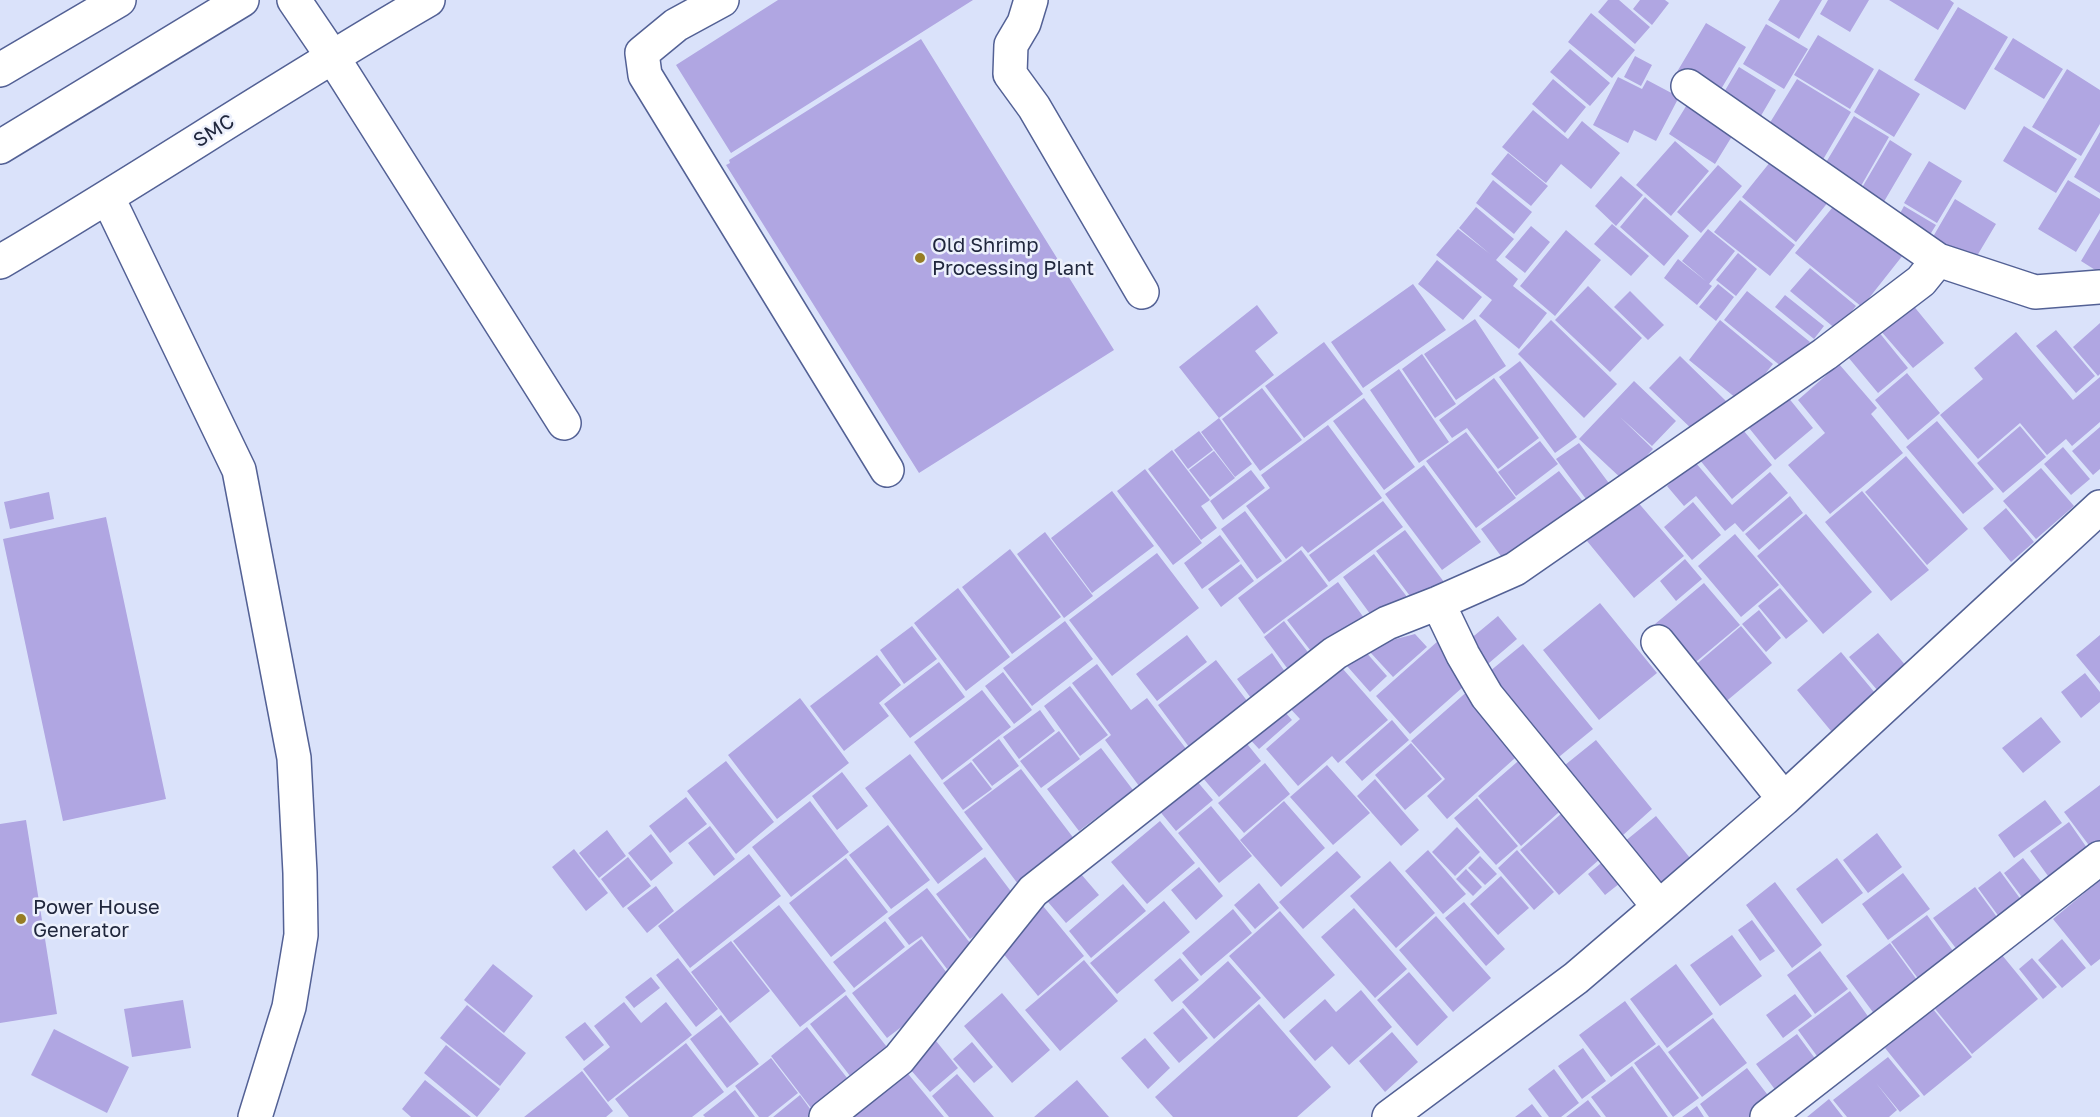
<!DOCTYPE html>
<html>
<head>
<meta charset="utf-8">
<style>
  body { margin:0 }
  canvas { display:block; background:#dae2fa }
</style>
</head>
<body>
<canvas width="2100" height="1117"></canvas>
<script>
const c = document.querySelector('canvas').getContext('2d');
c.lineJoin = 'round';
function paint(path, color) { c.fillStyle = color; c.fill(path, 'evenodd'); }
function trace(path, color, width, dash) { c.strokeStyle = color; c.lineWidth = width; c.lineCap = dash ? 'butt' : 'round'; c.setLineDash(dash || []); c.stroke(path); }
function drawText(font, color, halo, rows, align = 'center') {
  c.font = font + ' "Golos Text",sans-serif'; c.lineWidth = 5; c.setLineDash([]); c.textBaseline = 'middle'; c.strokeStyle = halo; c.fillStyle = color; for (const [text, x, y, turn = 0] of rows) {
    c.save(); c.translate(x, y); c.rotate((+turn || 0) * Math.PI / 180); c.textAlign = isNaN(turn) ? turn : align; if (halo) c.strokeText(text, 0, 0); c.fillText(text, 0, 0); c.restore();
  }
}
paint(new Path2D(`
  M778,0H973L731,153L676,65Z
  M1608,0H1619L1650,27L1635,44L1598,12Z
  M1640,0H1665L1669,3L1652,25L1633,9Z
  M1780,0H1822L1799,39L1768,20Z
  M1828,0H1869L1850,32L1820,14Z
  M1889,0H1950L1954,3L1938,30Z
  M1958,7L2008,37L1965,110L1914,80Z
  M1591,13L1635,50L1612,78L1568,42Z
  M1706,23L1746,47L1714,101L1674,77Z
  M1766,24L1808,49L1784,89L1743,64Z
  M1818,35L1874,69L1850,109L1794,75Z
  M2013,38L2063,69L2044,99L1994,69Z
  M921,39L1114,350L919,473L726,165L730,163L729,160Z
  M1570,49L1610,83L1590,106L1550,72Z
  M1635,56L1652,65L1641,86L1624,77Z
  M1739,67L1776,90L1755,126L1717,104Z
  M1879,69L1920,94L1894,137L1854,112Z
  M2067,69L2100,90V124L2081,156L2032,127Z
  M1618,77L1642,89L1647,80L1679,97L1656,141L1634,130L1628,143L1593,125Z
  M1553,79L1586,107L1565,133L1532,104Z
  M1797,79L1851,112L1821,163L1766,129Z
  M1688,103L1734,133L1715,164L1669,134Z
  M1533,110L1568,139L1582,121L1620,153L1591,189L1561,164L1546,183L1502,147Z
  M1854,116L1889,137L1861,186L1825,164Z
  M2024,126L2077,159L2056,193L2003,161Z
  M2100,132V193L2074,177Z
  M1890,140L1912,154L1882,205L1860,191Z
  M1675,141L1709,171L1671,216L1636,185Z
  M1508,153L1548,186L1531,206L1491,174Z
  M1775,156L1829,201L1796,242L1742,197Z
  M1929,161L1962,181L1937,223L1904,203Z
  M1718,165L1742,186L1701,233L1677,212Z
  M1621,176L1643,195L1616,226L1595,206Z
  M1493,180L1532,212L1514,234L1476,203Z
  M2068,180L2100,199V213L2076,252L2038,229Z
  M1645,197L1689,236L1664,266L1620,227Z
  M1955,199L1996,224L1971,266L1930,242Z
  M1740,200L1795,245L1770,276L1714,232Z
  M1837,202L1903,255L1862,307L1795,253Z
  M1904,206L1936,225L1928,238L1897,219Z
  M1476,207L1514,239L1496,260L1518,279L1513,286L1547,313L1519,349L1479,316L1492,300L1436,255L1458,229L1490,254L1459,228Z
  M1612,224L1649,256L1631,276L1594,244Z
  M1531,226L1550,242L1525,273L1505,257Z
  M1708,229L1735,251L1709,284L1712,286L1697,305L1664,278L1678,259L1707,282L1682,261Z
  M2100,229V273L2081,261Z
  M1566,230L1601,260L1555,316L1520,286Z
  M1738,253L1757,269L1736,296L1716,280Z
  M1437,260L1482,297L1463,320L1418,284Z
  M1810,268L1856,306L1837,330L1790,291Z
  M1413,284L1446,330L1363,388L1331,342Z
  M1718,284L1734,297L1716,321L1699,307Z
  M1588,286L1642,338L1610,372L1555,320Z
  M1630,291L1664,325L1648,340L1614,307Z
  M1747,291L1810,342L1787,371L1724,320Z
  M1785,295L1824,326L1814,339L1775,307Z
  M1912,304L1944,343L1913,368L1880,330Z
  M1257,305L1278,333L1255,351L1274,375L1219,418L1179,367Z
  M1475,319L1506,366L1456,400L1424,354Z
  M1551,320L1617,384L1584,418L1518,354Z
  M1720,320L1773,364L1742,403L1689,360Z
  M2100,323V374L2098,376L2073,347Z
  M2056,330L2095,376L2076,393L2036,346Z
  M1878,331L1908,368L1878,393L1848,357Z
  M2016,332L2073,400L2100,377V422L2072,446L2066,439L2047,455L2020,423L1978,459L1940,415L1983,379L1974,368Z
  M1324,342L1363,394L1304,438L1265,386Z
  M1422,354L1456,404L1435,418L1402,369Z
  M1680,356L1726,401L1696,433L1649,388Z
  M1520,361L1577,437L1555,453L1499,377Z
  M1839,364L1877,408L1871,414L1903,453L1830,514L1788,465L1825,433L1798,400Z
  M1399,369L1449,442L1419,463L1370,390Z
  M1907,373L1940,413L1908,440L1875,400Z
  M1494,378L1539,438L1498,469L1467,428L1452,438L1439,420Z
  M1634,381L1676,421L1652,446L1620,417L1653,449L1624,481L1579,439Z
  M1262,388L1302,440L1260,471L1222,419Z
  M1783,391L1813,428L1775,460L1745,423Z
  M1364,398L1415,467L1384,490L1333,421Z
  M1219,418L1252,464L1235,477L1201,432Z
  M1937,421L1994,489L1963,514L1906,447Z
  M1328,425L1382,498L1308,553L1302,546L1286,559L1246,506L1270,488L1261,475Z
  M1739,425L1772,465L1732,499L1699,459Z
  M2020,426L2046,457L2003,493L1977,463Z
  M2100,427V469L2093,475L2072,451Z
  M1199,431L1213,450L1188,469L1174,450Z
  M1466,432L1516,498L1476,528L1426,461Z
  M1540,441L1558,464L1516,496L1498,472Z
  M1579,443L1611,486L1589,503L1556,459Z
  M2063,447L2090,479L2071,495L2044,464Z
  M1172,450L1210,500L1201,506L1217,528L1201,540L1148,469Z
  M1214,451L1235,478L1210,497L1189,470Z
  M1906,456L1968,529L1927,565L1865,492Z
  M1695,462L1732,505L1770,472L1788,493L1743,532L1735,523L1725,531L1696,496L1684,506L1667,486Z
  M1424,465L1481,542L1442,570L1385,494Z
  M2041,468L2074,506L2036,539L2003,501Z
  M1145,469L1202,543L1173,565L1117,491Z
  M1251,470L1265,488L1223,520L1210,501Z
  M1559,471L1588,508L1509,567L1481,529Z
  M1112,491L1154,546L1092,593L1051,538Z
  M1862,491L1929,570L1891,601L1825,522Z
  M49,492L54,519L10,529L4,502Z
  M1790,496L1803,513L1759,550L1745,534Z
  M1636,500L1684,556L1634,598L1587,541Z
  M1383,501L1403,527L1329,582L1309,555Z
  M1693,502L1721,535L1692,560L1664,527Z
  M2006,508L2034,542L2011,562L1983,528Z
  M1245,511L1282,561L1257,579L1221,529Z
  M1806,514L1872,592L1823,634L1757,556Z
  M106,517L166,799L63,821L3,539Z
  M1405,530L1444,582L1416,604L1376,551Z
  M1045,532L1093,596L1064,618L1017,554Z
  M1735,534L1779,585L1741,617L1698,566Z
  M1220,535L1240,561L1202,589L1184,563Z
  M1010,549L1061,617L1012,654L962,587Z
  M1301,550L1328,586L1264,634L1238,598Z
  M1157,553L1199,608L1112,676L1069,620Z
  M1374,554L1411,602L1379,626L1343,577Z
  M1685,559L1702,579L1676,601L1660,581Z
  M1241,564L1254,581L1221,607L1208,589Z
  M1338,582L1367,622L1317,659L1287,620Z
  M1704,583L1740,625L1691,666L1655,624Z
  M958,588L1010,657L966,691L914,623Z
  M1780,588L1808,621L1786,639L1758,606Z
  M1600,603L1657,673L1599,720L1543,650Z
  M1759,610L1781,638L1766,652L1742,624Z
  M1498,616L1517,639L1482,669L1463,645Z
  M1065,621L1093,659L1032,706L1003,668Z
  M1284,621L1314,660L1293,676L1264,637Z
  M912,626L937,659L904,684L880,650Z
  M1741,626L1772,663L1723,704L1693,667Z
  M1878,633L1907,667L1878,691L1849,657Z
  M1415,634L1427,647L1393,677L1370,652L1381,643Z
  M1187,635L1207,662L1157,701L1136,674Z
  M2100,635V684L2076,655Z
  M1438,641L1472,679L1410,734L1376,696Z
  M1523,644L1593,729L1554,761L1484,676Z
  M1364,650L1387,676L1370,692L1347,666Z
  M1841,652L1880,699L1836,737L1797,690Z
  M1272,653L1290,679L1256,705L1237,679Z
  M877,655L901,685L879,703L889,716L844,751L810,706Z
  M1216,660L1251,706L1192,751L1158,705Z
  M1335,660L1388,720L1338,763L1332,756L1298,786L1266,749L1300,719L1286,704Z
  M939,662L965,697L910,738L884,704Z
  M1097,664L1131,710L1147,698L1190,754L1142,790L1105,740L1111,735L1072,683Z
  M1003,672L1032,710L1014,724L985,686Z
  M2085,673L2100,692V702L2081,718L2061,692Z
  M1070,686L1108,735L1080,756L1044,706Z
  M1470,689L1524,750L1447,819L1427,796L1445,779L1411,741Z
  M982,690L1011,727L942,780L914,742Z
  M800,698L849,763L777,819L728,755Z
  M1277,703L1292,720L1259,749L1244,733Z
  M1040,710L1055,731L1019,759L1003,737Z
  M2041,717L2061,742L2023,773L2002,748Z
  M1392,720L1409,740L1362,781L1345,762Z
  M1059,731L1080,759L1041,788L1020,761Z
  M1239,734L1261,761L1219,797L1197,771Z
  M999,739L1019,766L992,786L972,760Z
  M1596,740L1652,809L1622,836L1565,765Z
  M1411,743L1442,779L1405,810L1375,775Z
  M1101,748L1133,790L1079,831L1047,789Z
  M910,754L983,849L938,884L865,788Z
  M1524,756L1567,805L1521,846L1478,796Z
  M726,761L774,822L736,854L687,791Z
  M971,762L992,789L963,810L943,783Z
  M1265,763L1290,794L1244,833L1218,803Z
  M1327,765L1370,813L1333,845L1290,797Z
  M1021,769L1075,840L1018,884L964,812Z
  M842,772L868,806L837,830L812,796Z
  M1190,773L1213,800L1176,831L1153,803Z
  M1375,779L1419,830L1401,846L1357,796Z
  M2100,785V854L2097,856L2064,812Z
  M686,797L707,824L670,853L649,826Z
  M1477,798L1518,846L1496,865L1454,818Z
  M2045,800L2062,823L2014,858L1998,835Z
  M810,801L849,852L791,897L752,847Z
  M1284,801L1325,848L1281,887L1240,840Z
  M1211,806L1252,856L1219,883L1178,833Z
  M1570,806L1609,851L1559,895L1520,850Z
  M1656,816L1690,858L1659,884L1624,842Z
  M26,820L57,1014L0,1023V824Z
  M1160,821L1195,863L1147,904L1111,862Z
  M2069,822L2094,858L2056,887L2030,851Z
  M888,825L930,880L891,909L849,855Z
  M710,826L735,859L714,876L688,843Z
  M1457,827L1480,852L1455,876L1432,852Z
  M607,830L626,856L599,878L579,853Z
  M1877,833L1902,867L1868,893L1843,860Z
  M651,834L673,863L651,881L628,853Z
  M574,849L608,893L586,911L552,867Z
  M1428,850L1466,894L1443,914L1405,871Z
  M1517,850L1554,892L1534,910L1498,868Z
  M1337,851L1361,877L1303,929L1279,902Z
  M749,854L781,896L690,968L658,926Z
  M1480,856L1497,874L1485,885L1468,868Z
  M628,857L651,886L623,908L601,879Z
  M985,857L1019,902L970,939L936,894Z
  M846,858L888,912L831,957L789,903Z
  M1837,858L1863,893L1822,924L1796,889Z
  M2023,858L2047,889L2027,904L2004,873Z
  M1606,859L1624,880L1605,895L1588,874Z
  M1390,861L1435,913L1396,948L1350,896Z
  M1075,867L1099,895L1066,923L1042,895Z
  M1199,867L1223,896L1196,920L1171,890Z
  M1466,869L1482,887L1473,896L1456,879Z
  M2000,871L2027,908L2005,925L1978,888Z
  M1903,873L1930,909L1888,940L1862,904Z
  M1501,876L1529,908L1498,935L1470,904Z
  M2100,880V959L2091,966L2053,919Z
  M1775,882L1822,945L1792,968L1746,905Z
  M1259,883L1279,908L1255,929L1234,905Z
  M1123,884L1146,911L1091,958L1069,931Z
  M656,886L674,911L647,933L627,908Z
  M1975,887L2002,924L1961,955L1933,918Z
  M927,888L974,948L947,969L922,936L909,945L888,918Z
  M1164,901L1190,932L1117,994L1090,963Z
  M1464,902L1505,949L1486,966L1445,918Z
  M779,905L846,991L800,1027L733,941Z
  M1043,906L1084,956L1038,996L997,946Z
  M1354,908L1407,969L1375,998L1321,937Z
  M1233,909L1252,933L1201,976L1182,953Z
  M1280,911L1335,975L1284,1019L1229,956Z
  M1927,915L1961,962L1925,988L1891,942Z
  M1436,916L1491,978L1453,1012L1399,950Z
  M1752,920L1775,951L1760,961L1738,930Z
  M885,921L905,947L854,988L833,962Z
  M1732,935L1762,976L1720,1006L1690,965Z
  M921,939L956,985L887,1038L852,993Z
  M2062,939L2086,968L2062,988L2038,960Z
  M731,941L770,991L730,1023L691,972Z
  M1890,943L1925,991L1881,1023L1846,976Z
  M1993,944L2038,999L1972,1054L1927,999Z
  M1820,951L1848,989L1815,1014L1787,975Z
  M678,958L718,1009L696,1027L656,975Z
  M1180,958L1199,980L1172,1002L1154,980Z
  M2032,958L2057,987L2043,999L2019,969Z
  M1084,960L1118,1001L1060,1051L1025,1010Z
  M1228,961L1261,998L1214,1039L1182,1002Z
  M493,964L533,996L504,1033L464,1000Z
  M1676,964L1713,1014L1667,1048L1630,999Z
  M1409,972L1448,1017L1417,1046L1377,1000Z
  M651,977L660,988L634,1008L625,997Z
  M1361,990L1392,1027L1349,1065L1332,1046L1315,1061L1289,1031L1325,999L1336,1012Z
  M1850,991L1877,1029L1825,1067L1798,1030Z
  M1002,993L1050,1050L1012,1083L964,1026Z
  M1795,994L1812,1016L1783,1038L1766,1015Z
  M846,995L894,1056L857,1085L810,1024Z
  M183,1000L191,1048L132,1057L124,1009Z
  M1625,1001L1656,1044L1611,1077L1579,1035Z
  M624,1002L641,1023L666,1002L692,1035L608,1102L583,1069L610,1047L594,1026Z
  M1259,1004L1331,1087L1297,1117H1173L1155,1097Z
  M467,1005L526,1053L500,1086L440,1038Z
  M1183,1008L1208,1038L1179,1063L1153,1033Z
  M1933,1009L1972,1057L1924,1096L1885,1048Z
  M721,1015L759,1064L727,1088L690,1039Z
  M1713,1018L1747,1063L1702,1097L1668,1052Z
  M585,1022L604,1045L584,1061L565,1037Z
  M807,1027L855,1088L818,1117L771,1056Z
  M54,1029L129,1067L107,1113L31,1075Z
  M1392,1032L1418,1062L1385,1092L1359,1061Z
  M1797,1034L1822,1068L1782,1099L1756,1064Z
  M932,1036L958,1068L930,1092L903,1061Z
  M1145,1038L1170,1068L1148,1089L1121,1058Z
  M972,1042L993,1067L974,1083L953,1059Z
  M686,1043L724,1092L692,1117H629L615,1099Z
  M446,1045L500,1089L477,1117L424,1073Z
  M1659,1045L1699,1098L1673,1117L1634,1063Z
  M1583,1048L1606,1081L1582,1099L1558,1066Z
  M1888,1057L1920,1096L1900,1112L1876,1083L1897,1110L1889,1117H1847L1833,1100Z
  M771,1058L798,1093L768,1117H759L735,1086Z
  M1632,1066L1668,1117H1606L1591,1097Z
  M1747,1068L1777,1107L1763,1117H1709L1700,1104Z
  M904,1069L944,1117H848Z
  M1554,1069L1579,1103L1561,1117H1549L1528,1089Z
  M582,1071L613,1111L606,1117H524Z
  M957,1074L994,1117H949L932,1096Z
  M425,1080L471,1117H411L402,1109Z
  M1077,1080L1109,1117H1034Z
  M735,1090L755,1117H705L703,1115Z
  M800,1095L816,1117H773Z
  M1829,1099L1843,1117H1807Z
  M1588,1100L1601,1117H1566Z
  M1532,1104L1542,1117H1515Z
  M1697,1106L1704,1117H1682Z`), '#b0a6e2');
const minor = new Path2D(`
  M294,0L332,56L564,423
  M722,0L676,25L642,53L645,75L887,470
  M1031,0L1024,23L1011,45L1010,74L1034,107L1142,292
  M0,70L119,0
  M1688,86L1938,260
  M0,147L242,0
  M108,198L239,470L294,758L300,873L301,935L289,1007L255,1117
  M0,262C144,177 283,84 428,0
  M1438,603L1463,655L1487,696L1659,907
  M1658,642L1784,799
  M826,1117L899,1059L1033,891L1335,653L1387,623L1438,603L1515,569L1825,354L1921,281L1938,260L2035,292L2100,287
  M1389,1117L1576,978L1659,907L1784,799L2100,507
  M1767,1117L2100,858`);
trace(minor, '#536195', 36);
trace(minor, '#fff', 33);
for (const [x, y, r, color] of [
  [920,258,6,"#977d25"],
  [21,919,6,"#977d25"]
]) { const dot = new Path2D(); dot.arc(x, y, r, 0, 2 * Math.PI); c.fillStyle = color; c.fill(dot); trace(dot, '#ecf0fc', 2); }
drawText('20px', '#20273d', '#ecf0fc', [
  ["SMC",214,131,-32]
]);
drawText('20px', '#20273d', '#ecf0fc', [
  ["Old Shrimp",932,246],
  ["Processing Plant",932,269],
  ["Power House",33,908],
  ["Generator",33,931]
], 'left');
</script>
</body>
</html>
